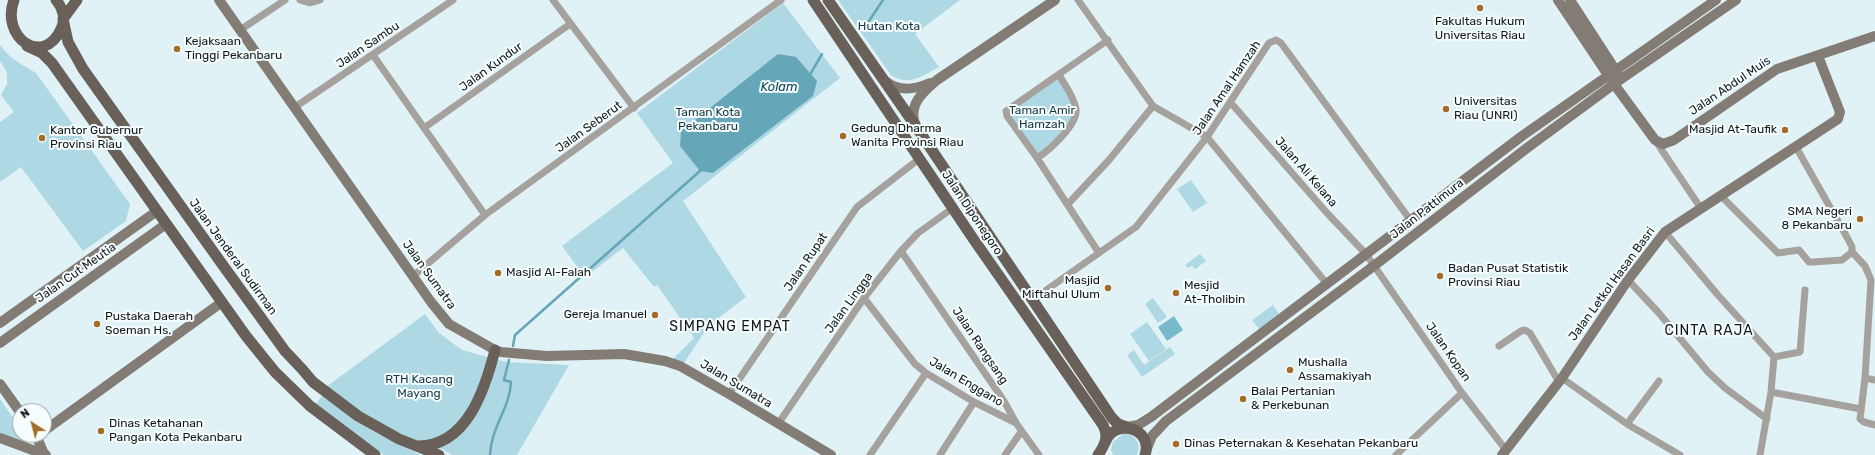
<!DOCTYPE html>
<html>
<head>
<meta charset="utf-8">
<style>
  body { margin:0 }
  #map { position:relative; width:1875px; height:455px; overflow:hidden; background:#e1f2f7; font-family:Rubik,sans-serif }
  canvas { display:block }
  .north { position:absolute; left:12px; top:403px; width:40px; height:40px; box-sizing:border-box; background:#f6fdff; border:1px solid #9ba2a4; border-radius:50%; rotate:324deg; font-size:11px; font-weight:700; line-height:16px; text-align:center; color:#13191b }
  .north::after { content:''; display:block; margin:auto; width:14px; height:18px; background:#a36d27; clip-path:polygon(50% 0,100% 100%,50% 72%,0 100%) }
</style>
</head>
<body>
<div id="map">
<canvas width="1875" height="455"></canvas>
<div class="north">N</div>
</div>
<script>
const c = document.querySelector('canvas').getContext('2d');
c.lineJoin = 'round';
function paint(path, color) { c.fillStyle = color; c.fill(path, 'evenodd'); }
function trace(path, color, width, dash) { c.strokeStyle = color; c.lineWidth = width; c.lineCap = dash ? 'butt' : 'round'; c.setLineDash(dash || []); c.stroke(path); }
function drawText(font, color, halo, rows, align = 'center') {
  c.font = font + ' Rubik,sans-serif'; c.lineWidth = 4; c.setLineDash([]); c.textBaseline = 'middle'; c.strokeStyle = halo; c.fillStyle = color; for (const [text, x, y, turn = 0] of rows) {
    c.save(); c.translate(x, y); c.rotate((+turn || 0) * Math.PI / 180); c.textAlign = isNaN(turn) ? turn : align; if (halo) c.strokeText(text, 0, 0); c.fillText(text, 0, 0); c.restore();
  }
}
paint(new Path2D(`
  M838,0H960L915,34L939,67C922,76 908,87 891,75Z
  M783,3L840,78L683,201L746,297L709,325L682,366L670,362L694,338L657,285L654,287L623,248L585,277L562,246L673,163L637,113Z
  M0,45C9,58 22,65 36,73L130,204L126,221L83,251L21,167L0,182V122L14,112L1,95L7,84V72L0,61Z
  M1059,75L1071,96L1076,118L1037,158L1007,116L1009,108Z
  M1191,180L1207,203L1193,212L1177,189Z
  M1200,254L1206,261L1195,269L1192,266L1188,268L1185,265Z
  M1153,298L1167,317L1158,323L1145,304Z
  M1273,305L1279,314L1259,329L1252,320Z
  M425,314L439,333L462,350L506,362L569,365L517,455H452L442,449L395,438L322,390Z
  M1147,322L1166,349L1149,361L1130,334Z
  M1170,347L1175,354L1142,377L1127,355L1134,350L1144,365Z
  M322,396L374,432L421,455H384L315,405Z
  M0,399L20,428V435H25L29,448L0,436Z
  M1123,434C1135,434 1142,443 1137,455H1113L1111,450L1113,442Z`), '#aed8e3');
paint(new Path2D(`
  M1174,316L1183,330L1167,341L1158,327Z`), '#77bacb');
paint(new Path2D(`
  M778,54L796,57L817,81L813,96L713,173L700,171L680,146L681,131Z`), '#65a7b8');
trace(new Path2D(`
  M867,24L883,0
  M811,73L822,54
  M513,346L515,335L700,171
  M490,455C491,427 510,408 511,382L504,380L509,360`), '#65a7b8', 2.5);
trace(new Path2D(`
  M300,0L310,3L320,0
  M553,0L634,108
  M1078,0L1153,106L1207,137L1327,284
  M240,30L285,0
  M373,55L485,215
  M1231,103L1327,213L1366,254L1462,393L1506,450
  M295,107L453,0
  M424,128L570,24
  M1655,140L1700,207
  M1796,147L1848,239L1852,247V252L1865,266L1871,280L1865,378L1860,419L1864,422L1875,425
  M1037,158C1050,150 1078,124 1076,109C1074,97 1065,85 1059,75
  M1720,195L1778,253L1799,250L1809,262H1813L1842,260L1852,252
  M1068,204L1109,160L1153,106
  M1665,232L1717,294L1774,357
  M901,251L1004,401L1016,423L1039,455
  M1099,253L1037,158L1007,116L1006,111L1108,40
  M413,276L485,215L781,0
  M1628,280L1658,312L1708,372L1725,388L1767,419
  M864,298L915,364L926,373L974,402L1016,423
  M1032,300L1136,227L1207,137L1269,43L1276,40L1281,43L1411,221
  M1499,346L1521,331L1525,330L1530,333L1559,382
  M1774,357L1800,352L1805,290
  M1562,378L1627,424L1680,455
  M1865,378L1875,380
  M1771,392L1861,409
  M729,394L857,207L919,159
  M778,424L864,298L901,251L918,233L953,208
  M1627,424L1659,381
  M870,455L926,373
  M940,455L974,402
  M1005,455L1021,432
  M1396,455L1462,393
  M1760,455L1771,392L1774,357`), '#a5a19c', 7);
trace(new Path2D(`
  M219,0L431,302L449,324L495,350L501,352L547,356L624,354L665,361L680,366L729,394L831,455
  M1558,0L1614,84L1655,140L1663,144L1674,140L1777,69L1875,36
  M1570,0L1618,74
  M885,81C899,92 914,90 930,83
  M915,124C908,104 924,91 937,80L1055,0
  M0,323L157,211
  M0,343L166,224
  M0,384L20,412
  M1127,427L1138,425L1151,417L1522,136L1716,0
  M44,431L222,302
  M36,435L44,454
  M0,438L46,455
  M1146,451L1152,436L1166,421L1375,265L1527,148L1614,84L1736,0
  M1502,455L1562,378L1628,280L1665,232L1838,119L1840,112L1818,56`), '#827c75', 10);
trace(new Path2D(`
  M14,0C0,37 43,68 61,29C66,19 63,8 56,0
  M813,0L972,237L1103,425C1109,436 1105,445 1098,455
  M828,0L915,125L1112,418L1118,424L1127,427
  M63,19L68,42L83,69L222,264L285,351L302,369L313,382L358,416L399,439L439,455
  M63,19L77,0
  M27,46L42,53L52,63L246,336L275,372L310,406L375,455
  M1105,443C1114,417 1154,428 1145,455
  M417,446C467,447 485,389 495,350`), '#696159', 11);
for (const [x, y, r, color] of [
  [1480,8,4,"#a36d27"],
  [177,49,4,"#a36d27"],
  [1446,109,4,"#a36d27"],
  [1785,130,4,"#a36d27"],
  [843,136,4,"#a36d27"],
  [42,138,4,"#a36d27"],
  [1860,219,4,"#a36d27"],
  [498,273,4,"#a36d27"],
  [1440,276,4,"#a36d27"],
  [1108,288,4,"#a36d27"],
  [1176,293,4,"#a36d27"],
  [655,315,4,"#a36d27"],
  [97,324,4,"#a36d27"],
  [1290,370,4,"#a36d27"],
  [1243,399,4,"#a36d27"],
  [101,431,4,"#a36d27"],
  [1176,444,4,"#a36d27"]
]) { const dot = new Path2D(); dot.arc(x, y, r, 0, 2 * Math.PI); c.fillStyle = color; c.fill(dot); trace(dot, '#f6fdff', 1.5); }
drawText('12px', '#13191b', '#f6fdff', [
  ["Fakultas Hukum",1480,22,"center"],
  ["Universitas Riau",1480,36,"center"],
  ["Kejaksaan",185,42],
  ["Tinggi Pekanbaru",185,56],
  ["Universitas",1454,102],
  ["Riau (UNRI)",1454,116],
  ["Gedung Dharma",851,129],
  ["Wanita Provinsi Riau",851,143],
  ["Masjid At-Taufik",1777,130,"right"],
  ["Kantor Gubernur",50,131],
  ["Provinsi Riau",50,145],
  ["SMA Negeri",1852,212,"right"],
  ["8 Pekanbaru",1852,226,"right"],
  ["Badan Pusat Statistik",1448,269],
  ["Provinsi Riau",1448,283],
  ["Masjid Al-Falah",506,273],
  ["Masjid",1100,281,"right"],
  ["Miftahul Ulum",1100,295,"right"],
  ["Mesjid",1184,286],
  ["At-Tholibin",1184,300],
  ["Gereja Imanuel",647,315,"right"],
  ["Pustaka Daerah",105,317],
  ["Soeman Hs.",105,331],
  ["Mushalla",1298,363],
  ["Assamakiyah",1298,377],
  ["Balai Pertanian",1251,392],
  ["& Perkebunan",1251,406],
  ["Dinas Ketahanan",109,424],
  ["Pangan Kota Pekanbaru",109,438],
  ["Dinas Peternakan & Kesehatan Pekanbaru",1184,444]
], 'left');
drawText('12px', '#183941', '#f6fdff', [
  ["Hutan Kota",889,27],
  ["Taman Amir",1042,111],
  ["Hamzah",1042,125],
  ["Taman Kota",708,113],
  ["Pekanbaru",708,127],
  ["RTH Kacang",419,380],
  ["Mayang",419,394]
]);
drawText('12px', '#13191b', '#f6fdff', [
  ["Jalan Sambu",368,45,-34],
  ["Jalan Kundur",491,67,-36],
  ["Jalan Abdul Muis",1730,86,-34],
  ["Jalan Amal Hamzah",1227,88,-56],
  ["Jalan Seberut",589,127,-36],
  ["Jalan Ali Kelana",1306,172,49],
  ["Jalan Pattimura",1427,209,-38],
  ["Jalan Diponegoro",972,213,56],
  ["Jalan Jenderal Sudirman",233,257,54],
  ["Jalan Rupat",806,262,-56],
  ["Jalan Cut Meutia",76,273,-35],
  ["Jalan Sumatra",429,275,54],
  ["Jalan Letkol Hasan Basri",1612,284,-54],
  ["Jalan Lingga",849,303,-54],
  ["Jalan Rangsang",980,346,56],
  ["Jalan Kopan",1448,352,55],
  ["Jalan Enggano",966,382,31],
  ["Jalan Sumatra",736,384,31]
]);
drawText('italic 13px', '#0e4956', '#f6fdff', [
  ["Kolam",779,87]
]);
c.letterSpacing = '1px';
drawText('14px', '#13191b', '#f6fdff', [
  ["SIMPANG EMPAT",730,327],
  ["CINTA RAJA",1709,331]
]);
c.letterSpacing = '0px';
</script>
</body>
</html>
